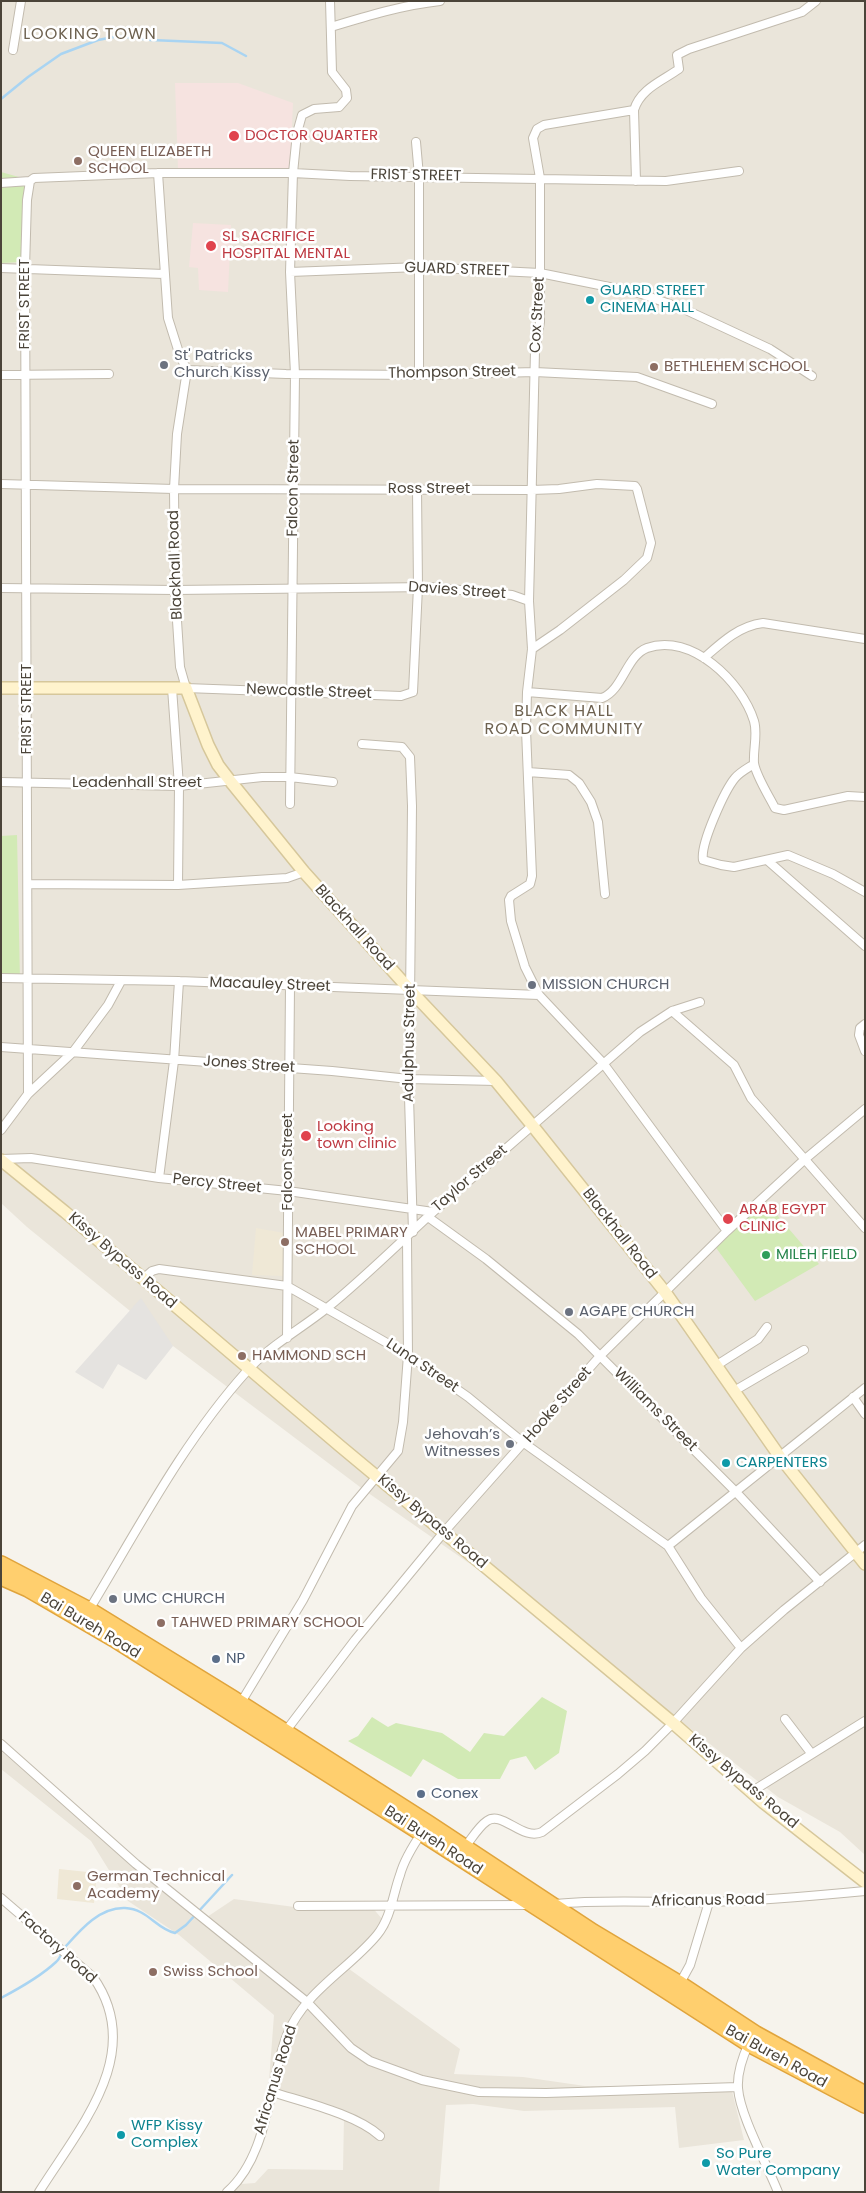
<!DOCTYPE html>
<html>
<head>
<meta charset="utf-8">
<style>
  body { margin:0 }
  #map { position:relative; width:866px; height:2193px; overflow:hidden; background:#f6f3ec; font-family:Poppins,sans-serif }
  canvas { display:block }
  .frame { position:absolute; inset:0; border:2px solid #4b4439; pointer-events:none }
</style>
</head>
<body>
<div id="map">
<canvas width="866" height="2193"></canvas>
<div class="frame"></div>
</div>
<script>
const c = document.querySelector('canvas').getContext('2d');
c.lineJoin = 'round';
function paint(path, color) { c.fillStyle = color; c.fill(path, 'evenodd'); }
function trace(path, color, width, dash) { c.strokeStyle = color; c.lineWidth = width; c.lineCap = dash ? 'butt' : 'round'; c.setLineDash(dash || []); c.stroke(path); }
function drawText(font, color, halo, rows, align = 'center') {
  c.font = font + ' Poppins,sans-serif'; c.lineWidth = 5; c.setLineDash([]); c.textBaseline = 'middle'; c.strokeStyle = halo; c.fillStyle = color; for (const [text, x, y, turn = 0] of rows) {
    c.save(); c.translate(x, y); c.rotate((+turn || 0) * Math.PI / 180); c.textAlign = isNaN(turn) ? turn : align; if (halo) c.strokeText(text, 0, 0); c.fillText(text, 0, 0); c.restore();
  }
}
paint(new Path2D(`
  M1,1H865V1855L840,1832L778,1797L552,1621L364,1490L173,1346L27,1227L1,1203Z
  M1,1751L201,1921L234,1899L302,1908L371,1906L389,1927L345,1966L460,2049L454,2074L523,2077L585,2086L731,2087L744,2140L679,2148L675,2107L524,2111L473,2104L446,2105L439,2192H227L241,2184L255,2183L268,2169L343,2170L344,2116L268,2094L274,2015L179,1935L128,1901L91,1841L1,1769Z`), '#eae5da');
paint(new Path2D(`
  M256,1228L284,1233V1276L252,1275Z
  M59,1869L97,1873L94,1903L57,1899Z`), '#efe8d6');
paint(new Path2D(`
  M175,83H238L293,103L290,171L178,169Z
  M193,223L231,225L228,292L199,290L198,268L189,267Z`), '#f6e3e0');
paint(new Path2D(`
  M1,172L26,179L23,262L1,263Z
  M17,835L20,981L1,980V836Z
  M765,1201L819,1264L755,1301L714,1245Z
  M542,1697L567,1711L559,1753L535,1770L526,1756L510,1760L500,1779H458L423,1759L411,1777L348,1741L358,1736L372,1717L388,1727L396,1723L442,1733L470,1752L484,1733L504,1736Z`), '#d2eab5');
paint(new Path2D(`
  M141,1298L173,1346L146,1380L118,1364L103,1389L75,1372Z`), '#e5e3e0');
trace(new Path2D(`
  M1,99L28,77L61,54L98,40L119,36L151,40L222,43L246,56
  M1,1998C20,1988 40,1977 56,1962C61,1958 62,1951 66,1946C81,1929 100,1907 125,1908C148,1909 156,1929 175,1933L186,1925L232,1875`), '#a9d4f2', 2.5);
const street = new Path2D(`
  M331,27C367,16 403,5 440,1
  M13,50L21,1
  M634,110L544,125L537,129L533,138L540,178V322L535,351L529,601L532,649L527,692L526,730L532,876L530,884L511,896L509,900L511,921L525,967L539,995L603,1063L727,1231
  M416,142L419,176V375
  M158,173L168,318L180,356L187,370L177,434L174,489L175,590L180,667L186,688L401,696L413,692L418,587L417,489
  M636,181L634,110C640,89 662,81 679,69L677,55L689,49L802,12L816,1
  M1,183L30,181
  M1,268L164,274
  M290,272L419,267L540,273L639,293L686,310L770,349L812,376
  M187,370L286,374L419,375L535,372L637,377L712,404
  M1,375L109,374
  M1,484L174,489L532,490L559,489L597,484L635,486L637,489L651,543L647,558L624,580L560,630L532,649
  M1,588L175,590L430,587L512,595L529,601
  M704,658C722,642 739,626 763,623L865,639
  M172,688L179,786L178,885
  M527,692L602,698C623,690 626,656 647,648C691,632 742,682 754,721C758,734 753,749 754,763C756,776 769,796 775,808L784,810L848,796L865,797
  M362,744L402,747L410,757L412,806L409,1097L413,1232
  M754,764C748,768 740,772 735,778C725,790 700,844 703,860L721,865L734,867L788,855L833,874L865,892
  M528,772L569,775L579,783L591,802L598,822L605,894
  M1,782L179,786L262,777H290L333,782
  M290,804L295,374L290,272L293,173L297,133L302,115L314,109L339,107L347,98L346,90L332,72L330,1
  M767,860L865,946
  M28,884L178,885L287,878L304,872
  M1,978L179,981L539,995
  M672,1011L734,1065L751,1098L865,1228
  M865,1024L860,1028L859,1035L865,1051
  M1,1047L332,1071L409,1079L496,1081
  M28,1094L25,268L27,200L30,181L34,178L158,173H293L350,176L666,181L739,171
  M1,1130L28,1094L73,1052L108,1005L121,981
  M1,1159L31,1158L159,1178L288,1191L433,1212
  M159,1178L174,1061L179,981
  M428,1217L486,1259L578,1334L735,1491L820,1582
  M143,1279L152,1271L159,1269L287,1286L408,1355L468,1397L524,1443L668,1546L701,1598L741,1648
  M287,1338L290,986
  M717,1365L758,1339L767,1327
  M734,1391L804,1350
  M853,1397L865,1414
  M668,1546L865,1388
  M89,1610C138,1529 183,1442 247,1371C269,1346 301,1329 327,1308C364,1278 398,1244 433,1212L640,1032L672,1011L700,1002
  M240,1704L303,1600L352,1506L398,1451L403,1422L408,1355L407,1239
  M785,1719L811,1753
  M285,1732L355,1640L444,1532L600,1356L727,1231L804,1160L865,1109
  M1,1744L136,1864L307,2002L351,2048L370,2061L422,2080L479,2092L546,2093L738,2087
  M751,1792L865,1721
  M464,1848C471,1840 478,1827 487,1821C502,1810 522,1841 542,1832L618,1774L645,1751L673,1723L741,1648L784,1610L865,1545
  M1,1898L93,1977C147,2053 79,2128 39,2192
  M555,1904C606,1899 657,1903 708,1902C760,1901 813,1896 865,1891
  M298,1906L529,1905
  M679,1985L690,1965L709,1902
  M749,2043C743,2056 737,2073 738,2088C740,2116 767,2164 778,2192
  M272,2092C303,2102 356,2114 380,2136
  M227,2192C269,2155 268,2085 287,2035C304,1992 349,1969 377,1935C391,1918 393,1894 400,1875C404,1860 414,1844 423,1831`);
const secondary = new Path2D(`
  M1,688H186L208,745L218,765L231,782L304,872L410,990L496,1081L532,1125L665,1292L780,1457L865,1564
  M1,1160L65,1212L340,1446L673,1723L764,1803L865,1882`);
const highway = new Path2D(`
  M1,1564L89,1610L232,1698L428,1823L593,1932L680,1984L756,2034L865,2094
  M1,1577L28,1589L114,1639L421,1833L749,2044L865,2105`);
trace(street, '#c2bbae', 10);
trace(secondary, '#d6c79b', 14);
trace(highway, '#e0a43c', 18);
trace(street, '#fff', 8);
trace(secondary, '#fff3cd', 11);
trace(highway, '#ffcf6e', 15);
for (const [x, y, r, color] of [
  [234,136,6,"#e0444e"],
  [78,161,5,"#8d6e63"],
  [211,246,6,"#e0444e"],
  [590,300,5,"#0f9aa8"],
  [164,365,5,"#6b7280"],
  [654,367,5,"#8d6e63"],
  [532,985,5,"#6b7280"],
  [306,1136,6,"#e0444e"],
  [728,1219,6,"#e0444e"],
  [285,1242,5,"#8d6e63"],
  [766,1255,5,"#2e9e5b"],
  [569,1312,5,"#6b7280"],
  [242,1356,5,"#8d6e63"],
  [510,1444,5,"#6b7280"],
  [726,1463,5,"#0f9aa8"],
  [113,1599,5,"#6b7280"],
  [161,1623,5,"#8d6e63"],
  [216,1659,5,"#5c6f8a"],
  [421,1794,5,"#5c6f8a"],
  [77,1886,5,"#8d6e63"],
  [153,1972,5,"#8d6e63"],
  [121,2135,5,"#0f9aa8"],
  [706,2163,5,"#0f9aa8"]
]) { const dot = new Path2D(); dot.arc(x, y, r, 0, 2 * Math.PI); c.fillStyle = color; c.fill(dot); trace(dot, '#fff', 2); }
drawText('15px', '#be3a42', '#fff', [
  ["DOCTOR QUARTER",245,136],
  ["SL SACRIFICE",222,237],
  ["HOSPITAL MENTAL",222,254],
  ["Looking",317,1127],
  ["town clinic",317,1144],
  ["ARAB EGYPT",739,1210],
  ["CLINIC",739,1227]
], 'left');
drawText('15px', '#785e54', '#fff', [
  ["QUEEN ELIZABETH",88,152],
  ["SCHOOL",88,169],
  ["BETHLEHEM SCHOOL",664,367],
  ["MABEL PRIMARY",295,1233],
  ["SCHOOL",295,1250],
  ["HAMMOND SCH",252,1356],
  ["TAHWED PRIMARY SCHOOL",171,1623],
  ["German Technical",87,1877],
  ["Academy",87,1894],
  ["Swiss School",163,1972]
], 'left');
drawText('15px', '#4b4439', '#fff', [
  ["FRIST STREET",416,176,1],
  ["GUARD STREET",457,270,2],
  ["FRIST STREET",25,304,-90],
  ["Cox Street",538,315,-87],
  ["Thompson Street",452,373,-1],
  ["Falcon Street",294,488,-89],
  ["Ross Street",429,489],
  ["Blackhall Road",176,565,-92],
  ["Davies Street",457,591,4],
  ["Newcastle Street",309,692,2],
  ["FRIST STREET",27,709,-90],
  ["Leadenhall Street",137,783],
  ["Blackhall Road",354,928,48],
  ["Macauley Street",270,985,2],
  ["Adulphus Street",410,1043,-89],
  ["Jones Street",249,1065,4],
  ["Falcon Street",288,1162,-90],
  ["Taylor Street",470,1179,-41],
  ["Percy Street",217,1184,6],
  ["Blackhall Road",619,1234,52],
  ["Kissy Bypass Road",122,1261,41],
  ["Luna Street",422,1366,34],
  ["Hooke Street",558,1405,-49],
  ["Williams Street",655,1410,45],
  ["Kissy Bypass Road",432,1522,40],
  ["Bai Bureh Road",90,1626,31],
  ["Kissy Bypass Road",743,1782,40],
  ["Bai Bureh Road",433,1841,33],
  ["Africanus Road",708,1901,-1],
  ["Factory Road",57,1948,42],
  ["Bai Bureh Road",776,2057,29],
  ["Africanus Road",276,2080,-73]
]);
drawText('15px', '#0d838f', '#fff', [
  ["GUARD STREET",600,291],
  ["CINEMA HALL",600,308],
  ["CARPENTERS",736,1463],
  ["WFP Kissy",131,2126],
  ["Complex",131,2143],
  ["So Pure",716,2154],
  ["Water Company",716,2171]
], 'left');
drawText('15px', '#5b616d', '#fff', [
  ["St' Patricks",174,356],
  ["Church Kissy",174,373],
  ["MISSION CHURCH",542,985],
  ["AGAPE CHURCH",579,1312],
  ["Jehovah’s",500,1435,"right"],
  ["Witnesses",500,1452,"right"],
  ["UMC CHURCH",123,1599]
], 'left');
drawText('15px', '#27864d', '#fff', [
  ["MILEH FIELD",776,1255]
], 'left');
drawText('15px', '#4e5e75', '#fff', [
  ["NP",226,1659],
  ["Conex",431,1794]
], 'left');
c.letterSpacing = '1px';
drawText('16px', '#6e6250', '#fff', [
  ["LOOKING TOWN",90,35],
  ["BLACK HALL",564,712],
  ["ROAD COMMUNITY",564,730]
]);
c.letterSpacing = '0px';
</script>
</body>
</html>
